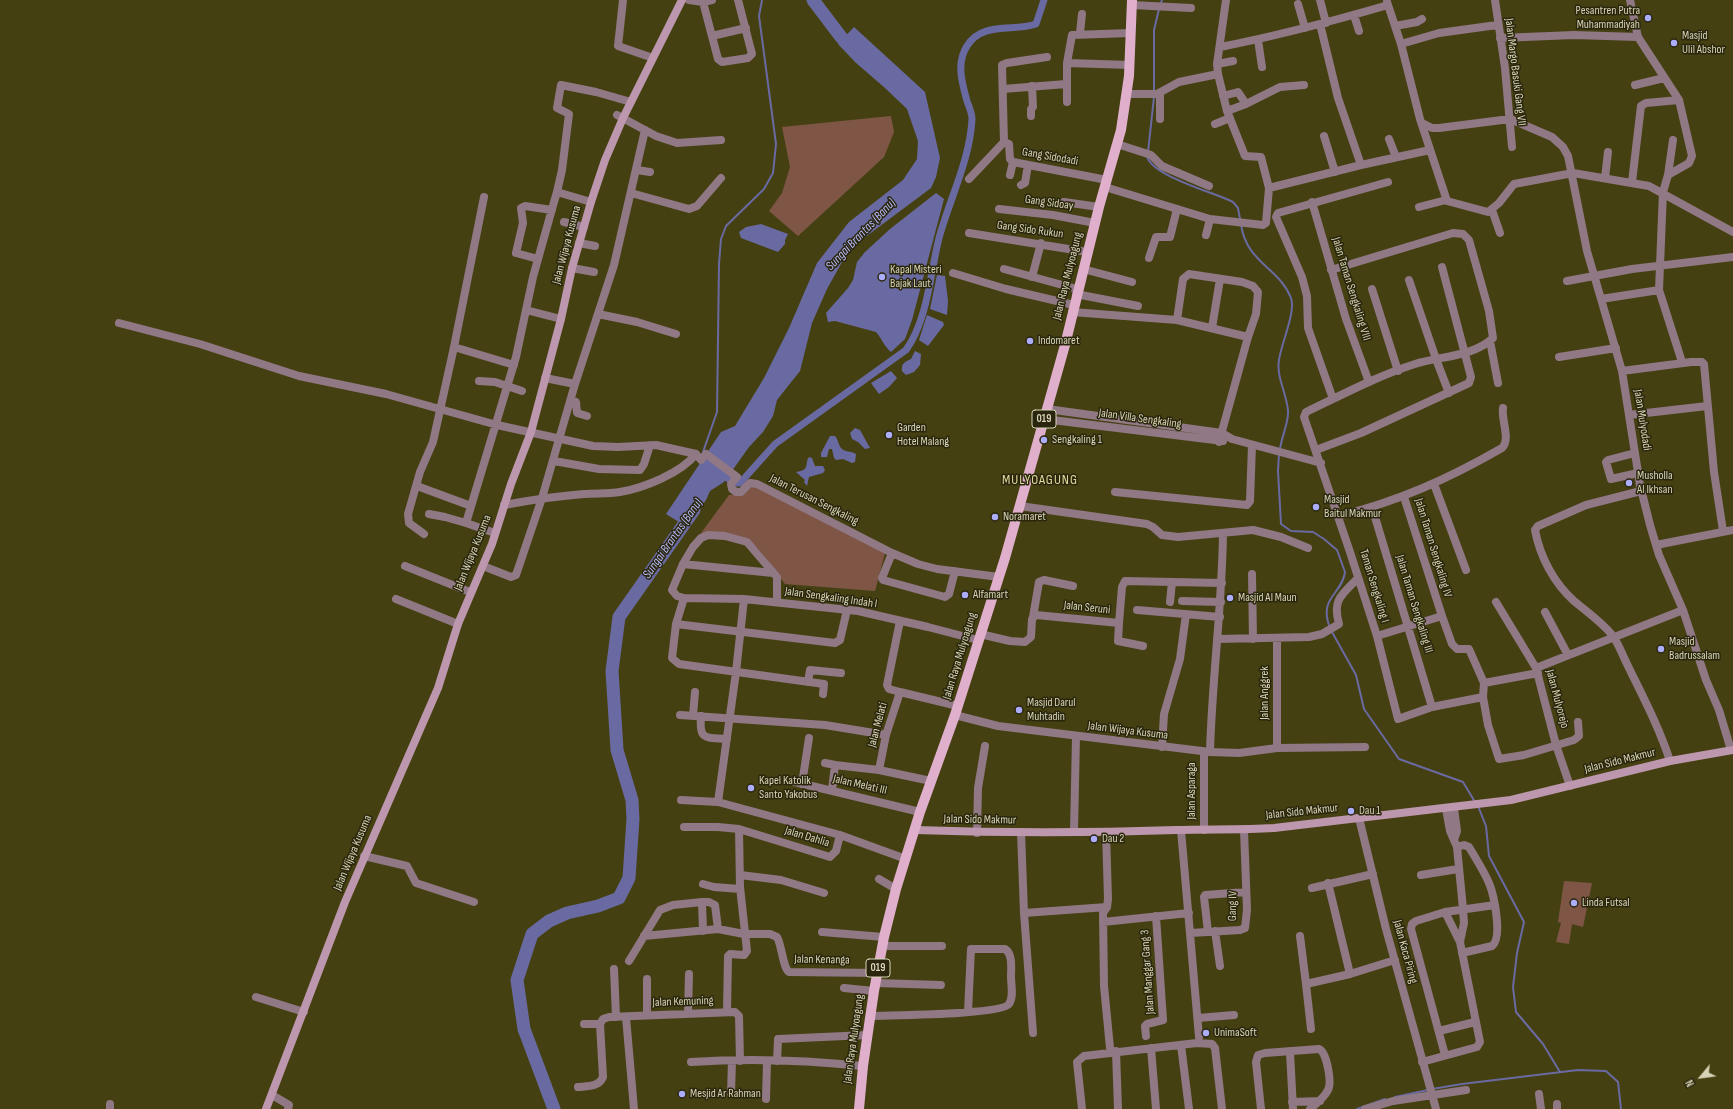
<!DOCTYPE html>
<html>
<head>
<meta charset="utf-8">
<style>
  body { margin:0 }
  #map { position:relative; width:1733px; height:1109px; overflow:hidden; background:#454012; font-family:"Sofia Sans Condensed",sans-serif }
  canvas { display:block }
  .north { position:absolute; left:1681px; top:1057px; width:40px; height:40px; -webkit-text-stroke:3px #29260d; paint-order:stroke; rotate:241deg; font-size:11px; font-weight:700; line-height:16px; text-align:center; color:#d6d3b6 }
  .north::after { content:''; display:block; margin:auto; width:14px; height:18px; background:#d6d3b6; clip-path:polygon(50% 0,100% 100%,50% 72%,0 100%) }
</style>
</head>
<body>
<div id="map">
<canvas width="1733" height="1109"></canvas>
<div class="north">N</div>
</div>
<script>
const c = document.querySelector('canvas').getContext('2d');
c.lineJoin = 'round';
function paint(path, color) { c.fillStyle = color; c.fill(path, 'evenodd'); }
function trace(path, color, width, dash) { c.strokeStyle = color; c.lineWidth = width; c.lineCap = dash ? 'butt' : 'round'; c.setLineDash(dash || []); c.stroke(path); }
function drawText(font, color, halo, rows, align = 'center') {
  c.font = font + ' "Sofia Sans Condensed",sans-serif'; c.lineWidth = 3; c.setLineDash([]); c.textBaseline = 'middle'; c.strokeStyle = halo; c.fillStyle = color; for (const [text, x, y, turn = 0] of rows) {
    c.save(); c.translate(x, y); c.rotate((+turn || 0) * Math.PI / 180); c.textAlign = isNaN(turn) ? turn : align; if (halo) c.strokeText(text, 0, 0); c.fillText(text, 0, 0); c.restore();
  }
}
paint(new Path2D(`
  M891,116L894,132L884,157L798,236L769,211L782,193L790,167L782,127Z
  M754,486L885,553L875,591L785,584C758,547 751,529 701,533L729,495H738Z
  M1564,881L1592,883L1583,927L1572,924L1569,944L1556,942L1561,923L1558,922Z`), '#7f5646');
paint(new Path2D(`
  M854,27L925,92L940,158L936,177L931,188L856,244L842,262L827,289L812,323L800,371L777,400L773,416L763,432L749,447L724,482L710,491L706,500L687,527L666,514L721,432L735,426L764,378L789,328L817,263L849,222L903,180L917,159L918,141L907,109L885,88L855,62L838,44Z
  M936,193L944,199L912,320L905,339L891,352C884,346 882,339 876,332L835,321L828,322L826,313L848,288L853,280L857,262L865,252L890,229Z
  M761,224L788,234L785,240V244L778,252L741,238L739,232L746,227Z
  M937,275L945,276L948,301L947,315L930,309Z
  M927,315L943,322L944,325L928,346L919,340Z
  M915,351L921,354L920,365L914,372L906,375L902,371C901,363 905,362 911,359Z
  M891,371L897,378L889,387L879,394L871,383Z
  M855,428L860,430L870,448L865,449L858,442L852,439L850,433Z
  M830,436H835C838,439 838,444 841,448C844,452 851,451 856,454L855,462L852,463L843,459L836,460L834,458L832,449H829L827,457H821V453Z
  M809,457L812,458L815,466H823L825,470L823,473L809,477L807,486L804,482L805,480L796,472C811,470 804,464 809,457Z`), '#6a6aa2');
trace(new Path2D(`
  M1160,5L1162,0
  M1154,92V30L1159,9
  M1148,152L1154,97
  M1147,156C1151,176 1216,193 1233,202L1238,208L1240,219
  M1241,224C1246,263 1279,267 1291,298C1296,312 1281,344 1279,360C1276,377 1287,394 1288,411C1289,423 1281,437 1280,450
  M703,452L717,412L719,264L721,239L726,226L764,189L773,173L776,144L759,16L762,0
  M1279,454L1278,471L1281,524L1291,531L1313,532L1324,539L1337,550L1345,572C1342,595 1318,597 1330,628
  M1332,632L1356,675L1364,709L1399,759L1463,782L1475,802
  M1478,806L1486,826L1489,856L1524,922L1517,953L1513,987L1516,1012L1543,1044L1560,1072
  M1432,1089L1462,1084L1578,1070L1606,1071L1618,1082L1621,1109
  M1395,1097L1428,1090
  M1357,1109L1385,1099`), '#6a6aa2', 2);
trace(new Path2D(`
  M720,473L735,483H740L775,444L906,350C928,319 930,274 939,238C950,198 970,160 972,119C972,113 969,107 967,101C962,83 956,63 967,46C982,21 1014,32 1036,24L1044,0`), '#6a6aa2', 7);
trace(new Path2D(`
  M813,0L841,37L855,51
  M554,1109L524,1029L517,980L532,934L549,921L567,913L598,906L619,898L629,878L633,819L632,800L617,750L612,671L619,617L694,510`), '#6a6aa2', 13);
trace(new Path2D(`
  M623,0L618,46L653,58
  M689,0L703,2L712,0
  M1226,0L1217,64L1218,74L1227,111L1245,156L1261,157L1269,188L1361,165L1430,150
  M1320,0L1326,23
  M1495,0L1505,68L1512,147
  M703,2L718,59L722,62L748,58L752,54L738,0
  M1298,4L1305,28
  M1132,5L1191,8
  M1388,5L1401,44L1420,119L1447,201L1488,212L1499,203L1514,184L1573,173L1649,186L1733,232
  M1354,15L1359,31
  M1320,24L1338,98L1361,165
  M1395,26L1417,22L1422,19
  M1080,33L1082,14
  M712,36L746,28
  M1500,38L1574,35L1638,37
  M1258,40L1262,67
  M1401,44L1439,33L1497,25
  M1220,47C1277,36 1333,21 1388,5L1387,2
  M1067,63L1130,65
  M1217,64L1233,61
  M1635,85L1664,78
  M1003,89L1066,84
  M1160,93V119
  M1128,94H1157L1179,82L1218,74
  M1223,96L1238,92L1246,104
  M1067,102V63L1072,35L1131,33
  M1227,111L1246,104L1280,87L1304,85
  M617,115L656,136L677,143L721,140
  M1031,116V109L1033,107L1032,86
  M1422,123L1432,128H1439L1510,119L1552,137L1563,147L1568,156L1587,251L1622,371L1640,485L1650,525L1659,555L1683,610L1706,680L1719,710L1731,750
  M1215,124L1230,118
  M1324,136L1335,172
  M1389,139L1396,157
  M1004,142L1009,144L1010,159L1013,162L1107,180
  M1117,144L1151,155L1162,166L1209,186
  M637,170L650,172
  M1010,175L1013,162
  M1668,175L1673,140
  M1605,178L1608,152
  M969,179L1004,142L1002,65L1007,63L1047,57
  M1632,182L1641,106L1646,103L1679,100
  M1021,185L1025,183L1028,165
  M1105,187L1210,219L1263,225L1266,223L1269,188
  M557,192L562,170L569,114L557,108L561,85L596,92L631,102
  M631,193L689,209L697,206L721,178
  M1064,202L1099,207
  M1312,202L1346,319L1369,382
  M1419,207L1446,200
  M999,209L1053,215L1095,223
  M1492,210L1500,233
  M564,222L584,227
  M969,233L1087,252
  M1206,235L1210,219
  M579,243L595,246
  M1149,258L1156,237H1170L1177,209
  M538,259L516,253L523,223L521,208L525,206L552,210
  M572,268L594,272
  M1004,269L1077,289
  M1083,269L1132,282
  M1331,270L1453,233L1463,234L1469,240L1489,311L1493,338C1473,357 1440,356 1415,364C1377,376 1342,395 1306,412L1304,417L1350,552L1377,636L1398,719L1432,707L1483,697
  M953,273L1006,289L1074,305
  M1032,277L1041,243
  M1409,280L1436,359L1449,393
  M1567,281L1632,269L1733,257
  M1372,289L1398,371
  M1659,290L1682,362
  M1076,294L1138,306
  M1601,299L1659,290L1663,192L1668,175L1689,163L1692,156L1679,100L1638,37L1630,0
  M526,310L561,319
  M1072,312L1177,320L1248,337
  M598,314L637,322L676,334
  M1177,320L1183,279L1189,274L1242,282L1253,286L1258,292L1256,314L1248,337L1219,442
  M119,323L200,344L299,376L386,394L497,425L593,446L618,447L656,445L696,454L701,460L706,454L737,477L731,484L732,489L736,492H741L750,483L757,484L892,553L918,564L937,569L999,577
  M1212,328L1220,279
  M1490,341L1498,383
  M454,347L514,365
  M1559,357L1616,348
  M1622,371L1691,362H1702L1704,364L1714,472L1723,531
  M545,378L575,384
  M479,381L495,382L522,391
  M1333,399L1308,328L1307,296L1302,277L1276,217L1278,213L1388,182
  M571,400L576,402L577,413L587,416
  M1047,409L1222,433L1232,439L1321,463
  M1629,415L1707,406
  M1044,419L1223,441
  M1316,450L1361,433L1469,383L1471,377L1442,267
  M1635,453L1608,460L1606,462L1611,479L1638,473
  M554,461L599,469L640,470L644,464L650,445
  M1434,484L1466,570
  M417,486L471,506
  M1641,491L1586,505L1538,526L1535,530C1540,557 1554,583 1574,601C1587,612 1602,622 1613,636C1619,645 1623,656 1628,666C1643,697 1659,727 1670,761
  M1115,492L1247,505L1250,501L1252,445
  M504,505C531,500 557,496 584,494C596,493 608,494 620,492C644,488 681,473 696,454
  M1020,506L1147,524L1153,527L1162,535L1178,537L1253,530L1281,537L1308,548
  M1372,507L1432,707
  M429,514L445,517L466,523
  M1339,516C1399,501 1448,479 1502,448C1511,439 1501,420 1503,408
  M495,533L466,523L516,357L533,277L554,202L557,192L591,202
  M424,534L409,523L408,514L420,472L433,442L454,347L484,197
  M1656,545L1733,530
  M892,553L882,578L883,580L945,597L949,594L955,571
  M683,564L773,573
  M405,566L470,592
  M483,566L511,577L516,575L542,498L575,384L614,265L645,130
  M1252,574L1253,639
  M684,598L676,624L672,658L679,664L824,684L823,694
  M396,599L458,624
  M1182,601L1221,602
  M777,602V577L747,542L725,536L708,535L701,538L693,547L683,564L672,590L677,596L684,598L744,599L858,611L928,627L978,640
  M1170,602L1172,582
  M1496,602L1536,668L1556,745L1570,786
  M1137,610L1220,617
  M1545,612L1568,655
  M1442,616L1452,644L1457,649H1469L1484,683L1483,697L1488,725L1499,759L1524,755L1574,740L1579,736L1578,722
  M1033,617L1039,582L1044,580L1073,586
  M1119,623L1118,641L1143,646
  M676,624L835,643L840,640L847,610
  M980,634L1010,641L1025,642L1031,637L1032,619L1036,615L1119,623L1122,587L1125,581L1222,583
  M1377,636L1442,616L1404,497
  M1217,639L1309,637L1322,634L1339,624C1332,599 1342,595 1358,578
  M1536,668L1683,610
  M808,682L810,670L841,673
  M1484,683L1538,673
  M900,692L889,689L887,685L900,621
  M680,715L825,725L886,735
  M955,715L998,726L1210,752L1239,753L1277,748L1365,747
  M693,716L695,692
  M701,716C699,741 705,737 727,739
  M1162,747L1164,714L1180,659L1186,614
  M1277,748V638
  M1204,752V830
  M1210,752C1212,679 1222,607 1223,534
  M825,763L835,765
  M879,770L886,735L900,692L958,706
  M795,782L920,812
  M802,784L809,738
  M832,790L835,765L879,770L931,781
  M681,800L718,802L840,835
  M718,802L736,672L744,599
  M1359,818L1386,929L1436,1109
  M684,827H718L739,829L830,857L836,851L840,835L906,859
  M1181,830L1199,1037
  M1021,832L1024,913L1033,1033
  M1074,832L1076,737
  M1106,832L1108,899L1107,907L1103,913L1104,986L1110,1048
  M977,833L978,788L985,746
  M1454,840L1457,831L1454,808
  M1457,847L1464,845L1469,847C1476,859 1484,871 1489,883C1494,895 1503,938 1492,946L1462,953
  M364,856L407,866L416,883L474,902
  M740,875L781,880L824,893
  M1421,875L1458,869
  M879,879L896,889
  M1328,883L1350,974
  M703,884L714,887L740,889
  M1312,888L1373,874
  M1445,912L1460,942
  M1024,913L1107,907
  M1103,922L1189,913
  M703,931L702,902H709L715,905L718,929
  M1215,931L1220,966
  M822,932L884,937
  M1208,932L1204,897L1205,895L1246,892
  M1191,933L1240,930L1245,928L1247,910L1244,830
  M644,936L718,929L744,934H770L777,937C782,946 783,968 789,972L877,973
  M1300,936L1306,984L1350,974L1395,960
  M882,946H942
  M629,961L660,910L673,905L702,902
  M614,969L616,1017
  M647,979V1015
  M876,983L941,985
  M1306,984L1311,1029
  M844,988L874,991
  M256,997L304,1012
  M727,1012L728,956L730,954L744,955L747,951L740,887L739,829
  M688,1014L689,974
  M870,1016C889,1015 1001,1015 1009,1004C1014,997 1011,985 1011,977C1011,968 1013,954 1005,949H971L968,1012
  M626,1017L634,1109
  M1198,1018L1234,1015
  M584,1024H600
  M600,1024L603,1019L609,1017L735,1012L739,1016L740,1061
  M1439,1031L1475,1022
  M1146,1036L1145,1026L1147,1024L1163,1020L1156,916
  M1181,1045L1189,1109
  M1151,1048L1156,1109
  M1116,1051L1118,1109
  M1290,1052L1293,1109
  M1445,1055L1411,929L1412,924L1416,921L1445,912L1495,905
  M777,1061L778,1039L867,1035
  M691,1062C748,1058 806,1060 863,1066
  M1422,1062L1477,1047L1480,1042L1460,942L1464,923L1463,909L1457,847L1450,831L1446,809
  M578,1087C588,1086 599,1087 603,1077L600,1024
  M731,1094L732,1061
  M1539,1094L1541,1109
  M272,1095L289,1105L288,1109
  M766,1099L767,1061
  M1292,1102L1320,1101
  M1557,1104V1109
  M110,1109V1104
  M1082,1109L1077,1062L1084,1056L1197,1043L1212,1044L1215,1048L1222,1109
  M1261,1109L1256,1062L1258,1055L1265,1053L1319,1049C1327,1052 1332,1083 1328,1090C1324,1098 1316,1104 1310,1109
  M1365,1109L1393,1101L1466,1090`), '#907885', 8);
trace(new Path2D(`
  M915,830C1002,833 1089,833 1176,830C1209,829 1241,830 1274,828L1511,800L1670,761L1733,750
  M266,1109L345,902L438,688L458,624L492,544L511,484L531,432L561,319L572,268L591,202L605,160L623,118L682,0`), '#bd97ad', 8);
trace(new Path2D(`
  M859,1109L863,1066L874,991L884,937L896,889L920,812L955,715L1005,558L1065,345L1099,207L1121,130L1129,76L1132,0`), '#e0afcb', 10);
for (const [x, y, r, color] of [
  [1648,18,4,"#adaefb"],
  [1674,43,4,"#adaefb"],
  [882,277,4,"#adaefb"],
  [1030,341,4,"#adaefb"],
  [889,435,4,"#adaefb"],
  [1044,440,4,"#adaefb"],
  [1629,483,4,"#adaefb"],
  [1316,507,4,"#adaefb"],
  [995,517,4,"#adaefb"],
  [965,595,4,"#adaefb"],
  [1230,598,4,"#adaefb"],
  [1661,649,4,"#adaefb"],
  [1019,710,4,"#adaefb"],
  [751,788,4,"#adaefb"],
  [1351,811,4,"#adaefb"],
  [1094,839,4,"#adaefb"],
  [1574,903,4,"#adaefb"],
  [1206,1033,4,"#adaefb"],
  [682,1094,4,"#adaefb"]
]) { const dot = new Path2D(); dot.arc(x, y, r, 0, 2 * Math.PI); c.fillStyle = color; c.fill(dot); trace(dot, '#29260d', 1.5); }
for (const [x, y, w] of [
  [1044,419,24],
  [878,968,24]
]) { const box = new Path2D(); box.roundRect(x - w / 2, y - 9, w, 18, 3); c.fillStyle = '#29260d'; c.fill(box); trace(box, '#d6d3b6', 1); }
drawText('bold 11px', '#d6d3b6', null, [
  ["019",1044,419],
  ["019",878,968]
]);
drawText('12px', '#d6d3b6', '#29260d', [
  ["Pesantren Putra",1640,11,"right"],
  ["Muhammadiyah",1640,25,"right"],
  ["Masjid",1682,36],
  ["Ulil Abshor",1682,50],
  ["Kapal Misteri",890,270],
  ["Bajak Laut",890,284],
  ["Indomaret",1038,341],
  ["Garden",897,428],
  ["Hotel Malang",897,442],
  ["Sengkaling 1",1052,440],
  ["Musholla",1637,476],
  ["Al Ikhsan",1637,490],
  ["Masjid",1324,500],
  ["Baitul Makmur",1324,514],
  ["Noramaret",1003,517],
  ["Alfamart",973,595],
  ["Masjid Al Maun",1238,598],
  ["Masjid",1669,642],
  ["Badrussalam",1669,656],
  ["Masjid Darul",1027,703],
  ["Muhtadin",1027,717],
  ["Kapel Katolik",759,781],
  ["Santo Yakobus",759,795],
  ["Dau 1",1359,811],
  ["Dau 2",1102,839],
  ["Linda Futsal",1582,903],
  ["UnimaSoft",1214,1033],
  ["Mesjid Ar Rahman",690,1094]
], 'left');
drawText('12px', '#d6d3b6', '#29260d', [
  ["Jalan Margo Basuki Gang VII",1515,72,83],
  ["Gang Sidodadi",1050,157,10],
  ["Gang Sidoay",1049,203,8],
  ["Gang Sido Rukun",1030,230,8],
  ["Jalan Wijaya Kusuma",567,245,-75],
  ["Jalan Raya Mulyoagung",1068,276,-76],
  ["Jalan Taman Sengkaling VIII",1351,289,73],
  ["Jalan Villa Sengkaling",1140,419,8],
  ["Jalan Mulyodadi",1642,420,81],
  ["Jalan Terusan Sengkaling",814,500,27],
  ["Jalan Taman Sengkaling IV",1433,548,73],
  ["Jalan Wijaya Kusuma",473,553,-68],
  ["Taman Sengkaling I",1374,586,73],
  ["Jalan Sengkaling Indah I",831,598,8],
  ["Jalan Taman Sengkaling III",1414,604,73],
  ["Jalan Seruni",1087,608,6],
  ["Jalan Raya Mulyoagung",960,656,-73],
  ["Jalan Anggrek",1265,693,-90],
  ["Jalan Mulyorejo",1557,699,75],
  ["Jalan Melati",878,725,-75],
  ["Jalan Wijaya Kusuma",1128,731,7],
  ["Jalan Sido Makmur",1620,761,-14],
  ["Jalan Melati III",860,785,13],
  ["Jalan Asparaga",1192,791,-90],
  ["Jalan Sido Makmur",1302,812,-6],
  ["Jalan Sido Makmur",980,820,1],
  ["Jalan Dahlia",807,837,17],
  ["Jalan Wijaya Kusuma",353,853,-67],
  ["Gang IV",1233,906,-89],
  ["Jalan Kaca Piring",1405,952,75],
  ["Jalan Kenanga",822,960,1],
  ["Jalan Manggar Gang 3",1148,972,-94],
  ["Jalan Kemuning",683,1002,-2],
  ["Jalan Raya Mulyoagung",854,1039,-82]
]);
drawText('italic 13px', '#babcfe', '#29260d', [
  ["Sungai Brantas (Banu)",861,235,-46],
  ["Sungai Brantas (Banu)",673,539,-55]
]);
c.letterSpacing = '1px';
drawText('14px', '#e0da9c', '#29260d', [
  ["MULYOAGUNG",1040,480]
]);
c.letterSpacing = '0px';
</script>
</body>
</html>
